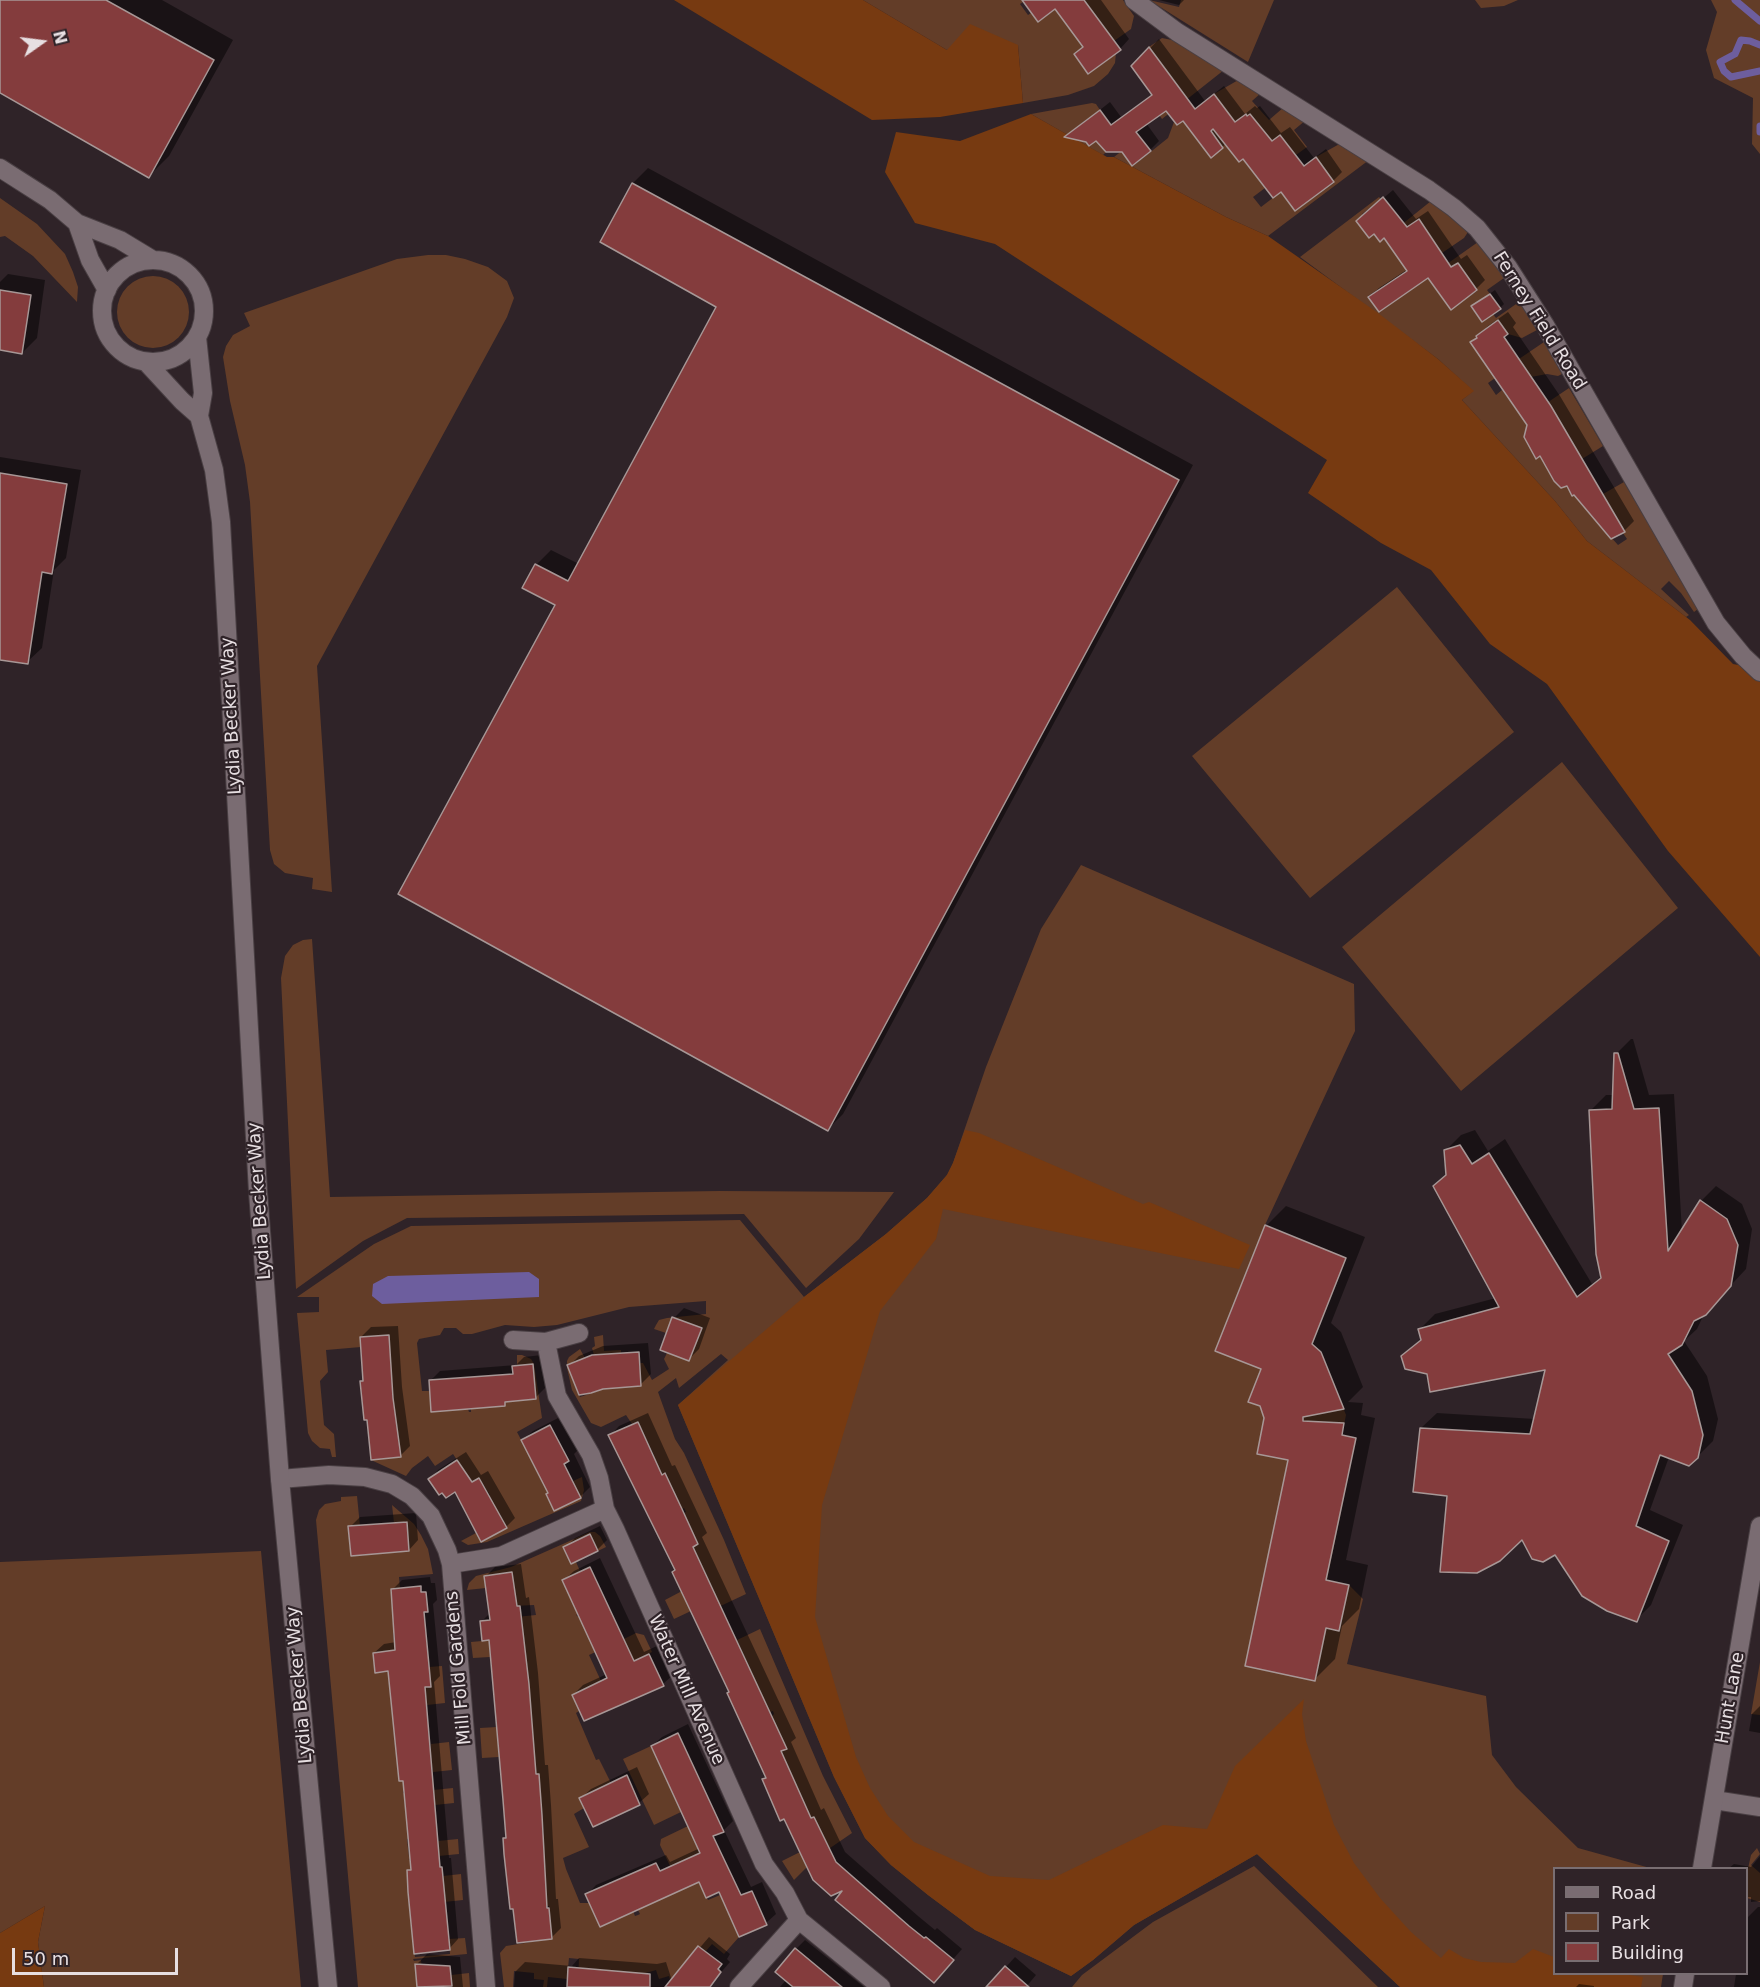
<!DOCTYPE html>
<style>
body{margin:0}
#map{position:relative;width:1760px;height:1987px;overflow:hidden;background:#2f2328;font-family:"DejaVu Sans",sans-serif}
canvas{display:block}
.legend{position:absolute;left:1553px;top:1867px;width:195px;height:108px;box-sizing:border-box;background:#2f2328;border:2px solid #796e72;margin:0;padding:8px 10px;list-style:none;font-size:18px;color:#e7dfe2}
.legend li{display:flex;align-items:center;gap:12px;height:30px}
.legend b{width:30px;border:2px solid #796e72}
.north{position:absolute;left:12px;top:12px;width:60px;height:60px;-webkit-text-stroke:4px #2f2328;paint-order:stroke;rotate:76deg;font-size:16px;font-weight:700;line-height:24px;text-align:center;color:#e7dfe2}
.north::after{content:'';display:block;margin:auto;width:21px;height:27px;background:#e7dfe2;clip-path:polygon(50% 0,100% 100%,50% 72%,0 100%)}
.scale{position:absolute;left:12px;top:1948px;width:166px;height:27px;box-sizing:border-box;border:3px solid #e7dfe2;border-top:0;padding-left:8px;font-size:18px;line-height:21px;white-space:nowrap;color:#e7dfe2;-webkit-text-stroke:4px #2f2328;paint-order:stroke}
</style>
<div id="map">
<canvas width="1760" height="1987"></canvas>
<ul class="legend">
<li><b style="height:8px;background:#7a6c72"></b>Road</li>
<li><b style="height:16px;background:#633d28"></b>Park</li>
<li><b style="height:16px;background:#843c3d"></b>Building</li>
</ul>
<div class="north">N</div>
<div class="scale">50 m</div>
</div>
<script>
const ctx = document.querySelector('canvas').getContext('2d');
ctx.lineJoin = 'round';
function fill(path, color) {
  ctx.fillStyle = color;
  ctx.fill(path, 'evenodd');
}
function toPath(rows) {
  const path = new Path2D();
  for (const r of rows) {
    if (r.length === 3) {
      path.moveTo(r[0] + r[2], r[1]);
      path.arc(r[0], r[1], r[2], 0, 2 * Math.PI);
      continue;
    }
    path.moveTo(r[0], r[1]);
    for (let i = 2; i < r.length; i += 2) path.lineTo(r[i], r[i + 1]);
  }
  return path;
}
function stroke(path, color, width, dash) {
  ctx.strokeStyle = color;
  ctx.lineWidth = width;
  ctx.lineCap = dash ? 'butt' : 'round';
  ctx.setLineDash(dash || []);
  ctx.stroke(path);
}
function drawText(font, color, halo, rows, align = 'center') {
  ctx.font = font + ' "DejaVu Sans",sans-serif';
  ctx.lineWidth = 4.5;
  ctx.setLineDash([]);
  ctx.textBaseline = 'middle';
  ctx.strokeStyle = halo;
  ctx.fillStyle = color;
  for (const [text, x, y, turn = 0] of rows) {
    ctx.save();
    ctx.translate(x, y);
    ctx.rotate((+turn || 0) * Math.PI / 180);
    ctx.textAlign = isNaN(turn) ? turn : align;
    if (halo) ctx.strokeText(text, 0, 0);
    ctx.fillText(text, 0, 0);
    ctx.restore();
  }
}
const green = toPath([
 [863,0,1022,0,1023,2,1020,4,1028,15,1031,13,1038,22,1068,0,1123,0,1134,16,1131,29,1114,41,1086,2,1063,19,1083,47,1074,54,1088,73,1116,53,1115,63,1108,74,1094,86,1068,95,1023,103,1018,45,947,50],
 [1149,0,1179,7,1181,0,1274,0,1248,62],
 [1475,0,1518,0,1504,6,1481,8],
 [1711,0,1760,0,1760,154,1752,144,1753,98,1714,78,1706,50,1717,12],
 [1162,38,1177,41,1224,70,1162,119,1157,112,1183,93,1149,47],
 [1240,79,1261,93,1252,101,1269,120,1284,107,1306,120,1294,130,1307,147,1296,155,1280,135,1245,162,1265,188,1253,197,1261,207,1291,184,1299,196,1289,203,1295,211,1334,183,1316,157,1343,142,1369,160,1268,236,1226,217,1114,157,1140,137,1142,139,1123,153,1133,166,1168,138,1174,122,1177,125,1183,121,1198,140,1214,94],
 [1245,114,1247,116,1250,114,1260,127,1239,162,1218,136],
 [1092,103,1096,104,1100,110,1083,122,1073,134,1079,140,1085,140,1089,146,1096,141,1106,152,1103,155,1031,114],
 [1379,197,1381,199,1362,214,1369,238,1374,234,1380,242,1431,201,1468,232,1464,238,1442,253,1419,219,1396,234,1416,264,1368,296,1379,312,1478,242,1504,278,1487,290,1490,294,1471,307,1482,322,1493,314,1496,318,1519,302,1537,330,1522,338,1508,334,1497,321,1476,336,1477,338,1471,342,1491,356,1483,362,1491,371,1516,361,1544,342,1562,374,1558,376,1547,374,1531,377,1520,361,1488,383,1496,395,1502,390,1523,419,1569,388,1603,446,1582,459,1550,405,1524,420,1529,429,1525,431,1524,437,1531,450,1536,459,1546,453,1544,463,1554,481,1561,488,1567,486,1572,496,1597,483,1577,495,1582,505,1618,545,1627,539,1623,533,1625,531,1603,494,1624,482,1698,609,1694,612,1681,593,1669,581,1661,589,1689,615,1686,617,1587,541,1555,501,1462,400,1473,391,1438,359,1300,257],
 [1458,263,1477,291,1451,309,1431,282],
 [0,198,37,224,65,254,73,272,78,287,77,302,33,256,5,236,0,237],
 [428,255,446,255,465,259,488,267,507,281,514,298,507,317,317,666,332,892,312,889,313,878,285,873,274,864,270,850,250,502,245,465,230,401,223,357,226,346,233,335,250,326,244,313,397,259],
 [153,312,36],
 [1397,587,1514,732,1310,898,1192,756],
 [1562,762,1678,908,1461,1091,1342,947],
 [1081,865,1354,984,1355,1031,1265,1225,1346,1258,1312,1343,1321,1352,1346,1415,1342,1435,1356,1438,1327,1580,1349,1585,1363,1599,1347,1664,1486,1696,1492,1755,1516,1787,1578,1848,1650,1868,1554,1868,1554,1974,1663,1974,1661,1987,1399,1986,1257,1854,1134,1925,1093,1960,1071,1976,975,1930,928,1895,891,1865,865,1838,834,1777,678,1405,728,1360,721,1354,679,1388,676,1378,658,1392,675,1439,684,1453,724,1540,746,1594,710,1611,707,1603,717,1598,699,1559,690,1563,683,1514,686,1512,684,1508,682,1509,665,1474,653,1479,643,1460,654,1455,638,1422,632,1424,626,1415,601,1427,591,1423,572,1390,567,1368,567,1361,569,1357,580,1349,585,1358,568,1366,580,1397,598,1391,601,1379,592,1348,595,1346,594,1337,603,1335,604,1351,621,1350,621,1353,605,1388,641,1386,640,1363,643,1363,652,1380,669,1369,664,1359,667,1353,701,1328,673,1317,666,1333,654,1329,656,1325,659,1320,667,1318,706,1314,706,1301,629,1307,557,1325,534,1327,505,1325,472,1334,463,1334,456,1328,444,1328,440,1335,419,1339,417,1343,422,1391,430,1391,431,1411,468,1409,469,1412,471,1412,471,1408,503,1391,515,1390,516,1401,536,1399,533,1365,517,1366,517,1355,522,1355,531,1359,534,1364,542,1418,517,1432,540,1476,552,1491,546,1495,554,1511,580,1497,573,1481,582,1477,584,1490,581,1501,487,1542,468,1545,461,1541,476,1533,481,1542,507,1528,500,1514,492,1517,471,1508,490,1495,479,1478,460,1491,471,1481,453,1454,435,1466,428,1456,412,1468,406,1476,371,1460,401,1457,393,1398,389,1335,360,1337,361,1347,326,1350,328,1372,320,1381,324,1425,334,1434,336,1457,332,1457,330,1449,320,1448,312,1441,308,1433,297,1313,319,1312,319,1297,297,1297,374,1244,411,1226,740,1220,804,1297,886,1234,927,1198,947,1175,953,1163,986,1067,1041,929],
 [312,939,330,1197,719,1191,894,1192,859,1239,806,1288,744,1214,407,1218,363,1241,296,1289,281,978,285,956,293,945,303,940],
 [357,1496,360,1526,348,1527,351,1556,367,1555,367,1547,392,1545,393,1553,409,1551,407,1522,394,1523,392,1505,414,1524,421,1535,428,1549,433,1574,399,1577,400,1588,391,1589,394,1621,404,1631,393,1633,395,1652,391,1651,373,1653,375,1673,397,1671,399,1690,431,1687,429,1667,442,1666,445,1703,427,1705,425,1691,395,1739,397,1759,431,1756,431,1744,449,1742,452,1770,433,1772,431,1759,397,1763,399,1781,405,1780,406,1791,403,1791,403,1793,453,1788,454,1803,435,1805,433,1792,404,1795,406,1812,414,1838,407,1839,409,1857,438,1854,438,1841,458,1839,459,1854,408,1859,412,1860,443,1885,443,1876,461,1874,463,1900,444,1902,442,1889,408,1892,415,1957,450,1954,449,1939,465,1938,467,1954,413,1959,414,1961,421,1960,422,1970,416,1971,417,1987,358,1987,316,1520,319,1510,325,1504,341,1501,341,1497],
 [590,1532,595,1532,600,1536,606,1547,598,1551,590,1535,576,1562,580,1571,562,1580,578,1614,576,1615,616,1643,636,1633,644,1635,652,1652,616,1669,606,1647,589,1655,601,1681,572,1695,579,1711,576,1713,596,1760,599,1759,611,1783,579,1798,584,1808,574,1814,589,1847,563,1858,566,1869,580,1903,589,1903,600,1927,633,1911,635,1916,638,1915,640,1914,638,1910,671,1868,660,1845,661,1839,688,1826,706,1850,688,1858,697,1878,708,1900,725,1893,724,1903,739,1937,724,1954,712,1944,706,1951,698,1946,678,1971,672,1987,669,1976,659,1979,656,1970,639,1975,631,1972,594,1969,578,1979,579,1959,569,1958,567,1979,548,1977,547,1987,543,1987,544,1980,534,1979,534,1973,514,1971,513,1987,504,1987,500,1953,506,1946,544,1940,551,1929,549,1906,542,1906,536,1836,544,1835,539,1774,532,1774,498,1744,499,1757,482,1758,480,1728,497,1727,522,1706,531,1705,524,1640,489,1643,490,1657,473,1658,471,1642,514,1638,516,1617,536,1615,534,1605,513,1606,512,1572,484,1576,486,1588,467,1590,469,1583,476,1576,511,1567],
 [261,1551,301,1987,44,1987,38,1942,45,1906,0,1933,0,1562],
 [682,1591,691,1611,674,1619,665,1600],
 [760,1629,823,1776,852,1833,817,1857,794,1880,782,1861,800,1852,829,1847,814,1817,804,1822,773,1755,786,1749,772,1716,774,1714,773,1711,770,1712,755,1680,747,1684,750,1668,737,1640],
 [1760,1662,1760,1715,1751,1714],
 [651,1746,681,1812,654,1825,623,1759],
 [1757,1848,1760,1854,1751,1865,1760,1873,1760,1902,1747,1898,1747,1873,1751,1855],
 [1254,1866,1378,1987,1072,1987,1082,1975,1153,1922],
 [469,1973,470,1987,439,1987,452,1986,451,1975]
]);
const forest = toPath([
 [674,0,863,0,947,50,970,24,1018,45,1023,103,940,117,872,120],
 [1031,114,1107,157,1114,157,1226,217,1268,236,1378,313,1438,359,1474,391,1462,400,1555,501,1587,541,1690,620,1733,664,1744,666,1760,681,1760,957,1668,851,1547,684,1490,644,1431,570,1381,543,1308,493,1327,460,995,244,915,223,885,172,896,132,960,141],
 [965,1130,979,1133,1143,1204,1149,1202,1250,1245,1239,1269,943,1209,936,1239,880,1311,822,1505,815,1617,856,1757,870,1788,888,1816,914,1842,990,1876,1049,1880,1163,1825,1207,1829,1235,1766,1304,1699,1302,1714,1306,1741,1334,1825,1354,1863,1380,1898,1411,1932,1441,1958,1449,1949,1464,1958,1481,1962,1515,1963,1533,1949,1554,1957,1554,1974,1622,1974,1643,1977,1641,1987,1400,1987,1257,1854,1134,1925,1093,1960,1071,1976,975,1930,928,1895,891,1865,865,1838,834,1777,678,1405,804,1297,886,1234,927,1198,947,1175,953,1163],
 [45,1906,38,1942,44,1987,0,1987,0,1933]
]);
const water = toPath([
 [529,1272,539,1279,539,1297,382,1304,372,1296,373,1284,388,1276]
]);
const shadow = toPath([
 [0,0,162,0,233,40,169,156,149,176,0,92],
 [1024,0,1101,0,1129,39,1120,49,1076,54,1084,46,1056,7],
 [1159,0,1184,0,1179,5],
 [1159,39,1205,101,1224,86,1245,114,1255,106,1257,108,1260,106,1281,133,1290,127,1314,158,1326,149,1342,172,1333,181,1281,190,1226,144,1222,147,1166,109,1146,123,1159,141,1150,150,1122,151,1096,139,1087,141,1067,136,1110,102,1121,117,1153,94,1133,66],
 [648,168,1193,465,843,1114,828,1129,536,565,551,550,579,564,718,306,602,242,633,183],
 [1393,190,1416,219,1428,211,1461,259,1467,255,1485,280,1476,289,1428,276,1370,297,1379,288,1408,269,1367,212],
 [8,274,45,280,37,338,22,353,0,349,0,282],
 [1495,290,1504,304,1500,308,1478,302],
 [1508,312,1516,323,1513,327,1560,396,1634,521,1624,531,1529,425,1472,343,1488,326],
 [0,457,81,470,66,558,54,570,42,648,27,662,0,659],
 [1631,1039,1633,1039,1649,1095,1674,1094,1682,1232,1701,1201,1716,1186,1742,1204,1752,1229,1746,1269,1704,1314,1697,1329,1684,1341,1707,1376,1718,1419,1713,1441,1697,1457,1669,1457,1650,1510,1683,1525,1651,1605,1636,1620,1555,1553,1522,1537,1449,1494,1421,1428,1437,1413,1535,1419,1547,1368,1429,1372,1402,1357,1422,1338,1420,1329,1435,1314,1496,1298,1447,1175,1446,1150,1461,1135,1475,1130,1488,1151,1505,1139,1592,1284,1602,1276,1591,1110,1606,1095,1614,1095,1616,1054],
 [1286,1206,1365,1237,1331,1323,1341,1332,1363,1387,1348,1402,1363,1403,1361,1415,1375,1418,1346,1560,1368,1565,1359,1609,1342,1626,1335,1659,1315,1679,1290,1459,1266,1418,1263,1368,1266,1226],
 [684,1308,710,1318,699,1349,689,1359,674,1318],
 [398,1326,402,1387,410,1446,400,1456,368,1418,361,1382,364,1378,361,1337,371,1327],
 [648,1343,651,1374,641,1384,569,1366,579,1356,603,1346],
 [542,1355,545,1388,535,1398,508,1400,504,1404,430,1381,440,1371,516,1365,524,1357],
 [648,1413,672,1466,675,1465,707,1533,702,1537,796,1738,791,1742,821,1810,824,1808,845,1852,918,1916,935,1930,937,1928,962,1949,934,1981,785,1817,764,1780,767,1776,677,1569,610,1436,619,1426],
 [560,1417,578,1450,574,1454,590,1487,580,1497,550,1493,523,1440,533,1431],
 [466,1452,481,1475,488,1471,515,1518,506,1527,455,1490,430,1479,438,1470],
 [416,1513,418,1540,409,1550,350,1527,360,1517],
 [600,1526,607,1540,597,1550,565,1548,575,1538],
 [600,1558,644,1652,659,1645,673,1675,663,1684,573,1695,583,1685,607,1674,564,1580,574,1571],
 [521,1564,526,1598,529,1597,538,1673,545,1765,548,1765,551,1805,556,1899,558,1899,561,1928,551,1938,515,1908,505,1839,507,1836,505,1800,490,1638,481,1622,490,1613,486,1576,495,1567],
 [430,1577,431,1583,435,1583,437,1600,433,1604,440,1676,434,1682,449,1858,451,1858,458,1939,449,1949,409,1871,412,1868,404,1779,389,1670,374,1653,384,1644,396,1642,392,1590,402,1580],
 [1760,1706,1760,1733,1749,1731,1752,1714],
 [688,1724,733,1821,724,1830,751,1887,762,1882,776,1914,766,1923,720,1890,699,1880,587,1895,596,1885,666,1855,670,1862,700,1848,652,1746,662,1737],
 [637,1767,649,1794,639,1803,581,1798,591,1789],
 [1760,1856,1760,1901,1751,1902,1751,1897,1746,1897,1746,1868,1729,1868,1734,1864,1751,1867],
 [1758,1907,1760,1907,1760,1987,1734,1987,1736,1974,1746,1974,1746,1924,1748,1917],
 [709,1937,730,1954,727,1959,730,1962,709,1986,700,1987,680,1971],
 [805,1940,864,1987,780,1987,786,1980,796,1949],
 [427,1954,460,1957,463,1987,419,1987,417,1964],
 [1015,1957,1036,1975,1026,1987,988,1987],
 [579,1958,657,1964,666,1962,674,1987,514,1987,515,1972,525,1962,572,1966],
 [1579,1984,1594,1986,1594,1987,1576,1987]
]);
const stream = toPath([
 [1735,0,1760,21],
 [1760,45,1750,41,1741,40,1735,54,1720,62,1724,71,1731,77,1760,71],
 [1760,126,1760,132]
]);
const building = toPath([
 [0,0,106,0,214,60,149,178,0,93,0,0],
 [1022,0,1084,0,1121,50,1088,74,1074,54,1083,47,1055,9,1038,22,1022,0],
 [1149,47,1195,109,1214,94,1235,122,1246,114,1247,116,1250,114,1272,141,1280,135,1304,166,1316,157,1334,182,1295,211,1281,192,1273,198,1243,159,1239,162,1213,129,1211,131,1223,148,1211,158,1183,121,1177,125,1166,111,1136,132,1151,151,1132,166,1122,152,1106,152,1096,141,1089,146,1086,142,1064,137,1100,110,1111,125,1152,95,1131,66,1149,47],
 [632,183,1179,480,828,1131,398,894,555,605,522,588,535,564,568,581,716,307,600,242,632,183],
 [1383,197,1407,227,1419,219,1451,267,1458,263,1477,290,1451,310,1428,278,1379,312,1368,297,1407,271,1384,238,1380,242,1374,234,1369,238,1356,221,1383,197],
 [0,290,31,295,22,354,0,350,0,290],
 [1490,294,1501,309,1482,322,1471,306,1490,294],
 [1498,320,1508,334,1504,337,1551,406,1625,532,1611,539,1574,495,1572,496,1567,486,1561,488,1554,481,1540,456,1536,459,1524,437,1527,425,1470,342,1477,338,1476,336,1498,320],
 [0,473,67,484,52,574,42,572,28,664,0,660,0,473],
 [1614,1053,1618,1053,1634,1109,1659,1108,1668,1251,1700,1200,1727,1219,1738,1245,1731,1286,1706,1315,1694,1321,1682,1345,1668,1354,1692,1391,1703,1435,1698,1458,1689,1466,1660,1455,1636,1526,1669,1541,1637,1622,1607,1611,1582,1596,1555,1555,1543,1562,1532,1559,1522,1540,1500,1561,1477,1573,1440,1572,1447,1496,1413,1492,1420,1428,1530,1434,1545,1370,1430,1392,1427,1374,1405,1369,1401,1356,1421,1340,1418,1329,1499,1307,1433,1186,1446,1175,1444,1150,1460,1145,1472,1164,1489,1153,1577,1297,1601,1278,1596,1254,1589,1110,1612,1109,1614,1053],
 [1265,1225,1346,1258,1312,1344,1321,1352,1344,1409,1303,1417,1303,1421,1344,1423,1342,1435,1356,1438,1326,1580,1349,1585,1339,1631,1326,1628,1315,1681,1245,1666,1288,1460,1257,1454,1264,1418,1260,1406,1248,1402,1261,1369,1215,1351,1265,1225],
 [672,1317,702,1328,689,1361,660,1350,672,1317],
 [389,1335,393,1398,401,1457,371,1460,367,1420,364,1420,360,1381,363,1381,360,1337,389,1335],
 [639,1352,641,1386,603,1389,591,1393,579,1395,567,1365,592,1355,639,1352],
 [533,1364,536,1399,505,1402,505,1406,431,1412,429,1380,513,1374,512,1366,533,1364],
 [638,1422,662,1475,665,1473,682,1509,698,1544,693,1547,787,1749,781,1751,811,1818,814,1817,836,1862,909,1926,924,1938,926,1937,954,1960,934,1983,835,1900,842,1891,831,1896,813,1880,784,1819,780,1821,762,1779,766,1778,727,1693,729,1692,672,1572,675,1570,608,1435,638,1422],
 [550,1425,569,1461,564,1464,581,1498,554,1511,546,1494,548,1493,521,1440,550,1425],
 [457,1460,472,1482,479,1478,507,1528,481,1542,455,1492,446,1498,442,1493,439,1495,428,1479,457,1460],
 [407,1522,409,1551,351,1556,348,1526,407,1522],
 [590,1534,598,1551,571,1564,563,1547,590,1534],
 [590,1567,634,1661,649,1654,664,1686,584,1721,572,1695,607,1678,562,1580,590,1567],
 [512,1572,517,1606,520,1606,529,1684,536,1774,539,1774,542,1815,547,1908,549,1908,552,1939,517,1943,513,1909,510,1909,504,1854,503,1838,506,1838,503,1800,489,1640,482,1641,480,1621,490,1620,484,1576,512,1572],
 [421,1586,421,1592,426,1592,428,1612,424,1612,431,1687,425,1687,440,1867,442,1867,450,1950,414,1954,408,1892,407,1870,411,1870,403,1781,399,1781,388,1671,375,1673,373,1653,395,1650,391,1589,421,1586],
 [678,1733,724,1832,713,1836,741,1895,752,1891,767,1925,739,1937,719,1892,706,1898,699,1882,600,1927,585,1894,656,1863,660,1871,700,1853,651,1746,678,1733],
 [627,1775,640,1805,593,1827,579,1798,627,1775],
 [698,1946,722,1964,718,1969,721,1972,710,1987,665,1987,698,1946],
 [795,1948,842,1987,793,1987,775,1972,795,1948],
 [415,1964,450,1966,452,1986,417,1987,415,1964],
 [1005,1966,1029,1987,986,1987,1005,1966],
 [568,1967,650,1974,650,1987,567,1987,568,1967]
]);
const street = toPath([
 [1134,0,1177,32,1429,190,1454,208,1477,228,1508,267,1545,325,1716,623,1743,656,1760,672],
 [513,1340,546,1342,579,1333],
 [546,1342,557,1396,591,1455,599,1478,605,1509,615,1529,764,1864,785,1893,799,1920,881,1987],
 [280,1479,329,1475,365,1477,392,1484,412,1496,431,1516,447,1550,451,1564,486,1987],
 [451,1564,501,1556,605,1509],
 [1714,1800,1760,1807],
 [739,1987,799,1920]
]);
const secondary = toPath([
 [0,168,50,200,77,223,120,240,153,260],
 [77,223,90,260,107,290],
 [153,311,51],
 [197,337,203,393,199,416,214,470,221,522,258,1192,280,1479,328,1987],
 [146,362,182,401,199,416],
 [1702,1868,1760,1526],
 [1683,1987,1685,1974]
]);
const streetNames = [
 ["Ferney Field Road",1539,321,58],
 ["Lydia Becker Way",232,716,-93],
 ["Lydia Becker Way",260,1201,-94],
 ["Mill Fold Gardens",459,1668,-95],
 ["Lydia Becker Way",300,1685,-95],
 ["Water Mill Avenue",686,1690,66],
 ["Hunt Lane",1731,1698,-80]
];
fill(green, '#633d28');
fill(forest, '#773a11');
fill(water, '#6d5e9e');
fill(shadow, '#0007');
stroke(stream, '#6d5e9e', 7);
fill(building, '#843c3d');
stroke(building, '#a79796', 1.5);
stroke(street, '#493f43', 20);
stroke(secondary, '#493f43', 20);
stroke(street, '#7a6c72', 18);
stroke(secondary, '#7a6c72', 18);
drawText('18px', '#e7dfe2', '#2f2328', streetNames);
</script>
